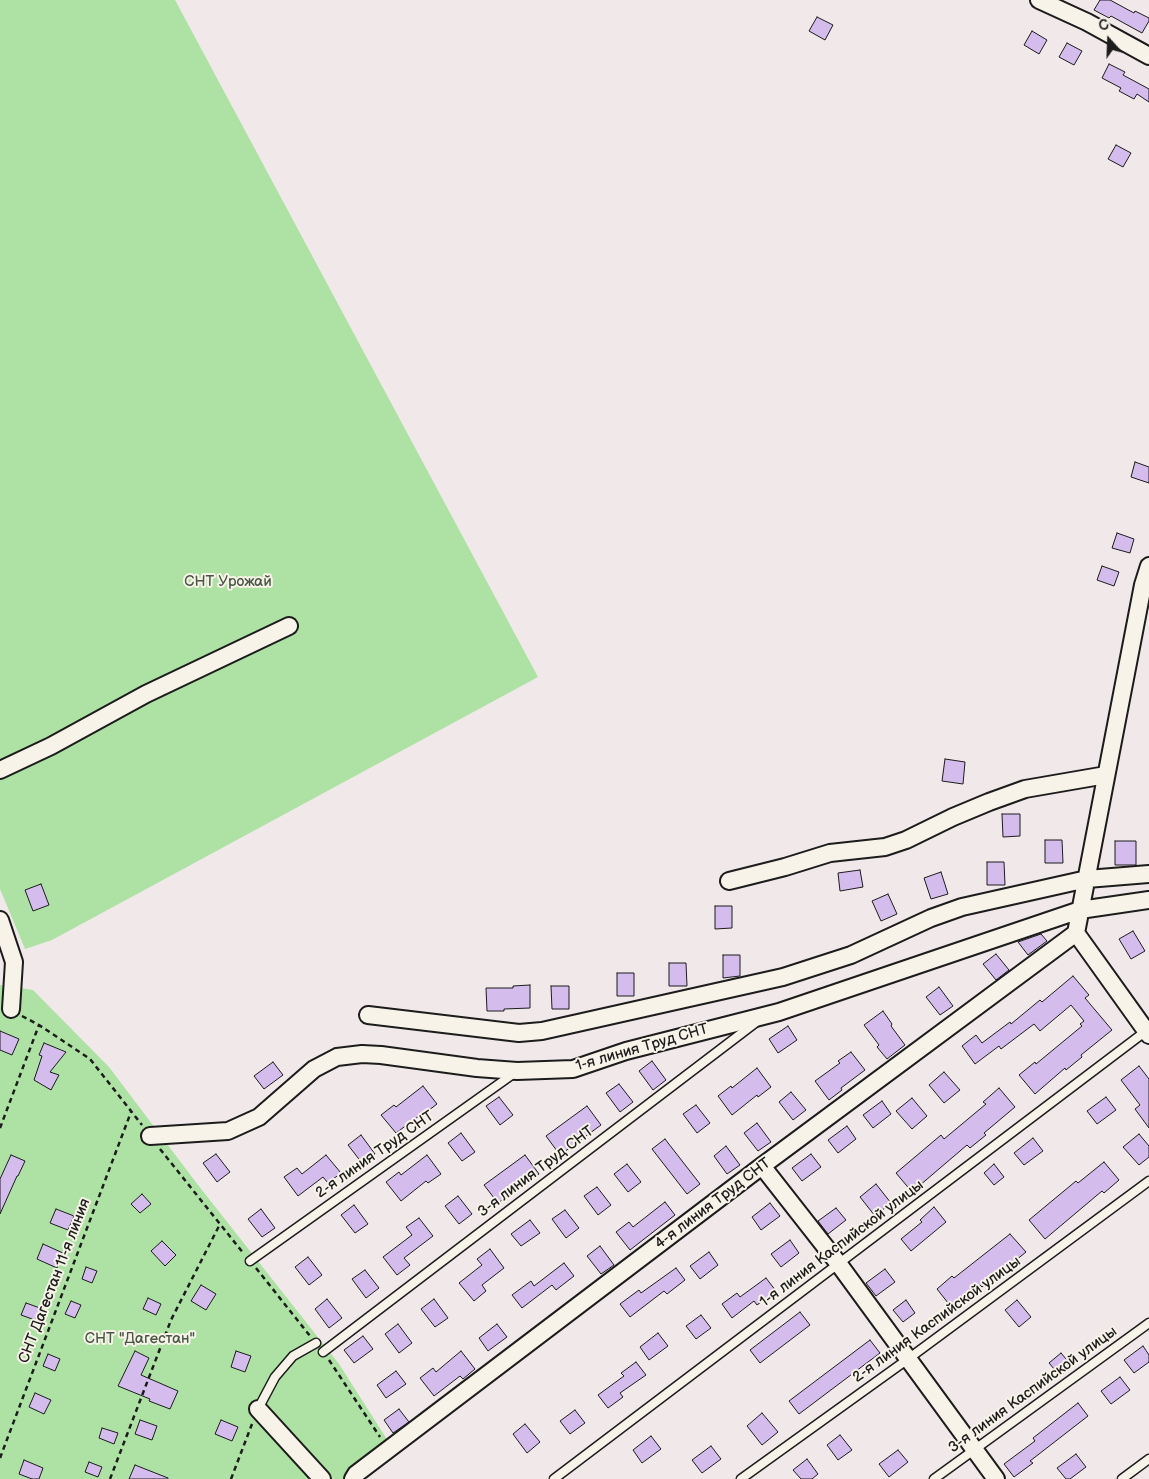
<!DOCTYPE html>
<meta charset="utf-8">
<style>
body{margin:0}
#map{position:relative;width:1149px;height:1479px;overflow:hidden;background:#f0e8e9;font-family:"Balsamiq Sans",sans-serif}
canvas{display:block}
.north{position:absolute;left:1084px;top:15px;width:50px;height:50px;-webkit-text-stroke:4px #f7f3e8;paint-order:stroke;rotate:340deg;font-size:14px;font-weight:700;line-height:20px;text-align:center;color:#1c1c1c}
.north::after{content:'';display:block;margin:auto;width:18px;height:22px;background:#1c1c1c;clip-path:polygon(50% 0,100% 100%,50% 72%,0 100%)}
</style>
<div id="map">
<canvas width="1149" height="1479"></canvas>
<div class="north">С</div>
</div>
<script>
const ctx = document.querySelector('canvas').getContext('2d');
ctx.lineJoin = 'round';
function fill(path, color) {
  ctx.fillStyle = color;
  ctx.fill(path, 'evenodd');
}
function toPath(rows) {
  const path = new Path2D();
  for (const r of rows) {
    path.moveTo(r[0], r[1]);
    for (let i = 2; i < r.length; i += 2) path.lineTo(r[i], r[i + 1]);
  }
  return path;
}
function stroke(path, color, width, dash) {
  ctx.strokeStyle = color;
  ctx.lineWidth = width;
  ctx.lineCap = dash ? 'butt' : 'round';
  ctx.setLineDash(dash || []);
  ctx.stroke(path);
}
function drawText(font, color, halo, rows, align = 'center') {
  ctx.font = font + ' "Balsamiq Sans",sans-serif';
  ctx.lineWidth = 4;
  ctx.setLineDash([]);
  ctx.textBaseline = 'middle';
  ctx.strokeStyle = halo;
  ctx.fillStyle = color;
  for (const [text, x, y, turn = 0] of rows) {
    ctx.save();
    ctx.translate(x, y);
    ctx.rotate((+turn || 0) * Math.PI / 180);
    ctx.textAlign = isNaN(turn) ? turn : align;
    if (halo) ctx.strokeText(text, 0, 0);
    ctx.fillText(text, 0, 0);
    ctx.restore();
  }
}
const green = toPath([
 [0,0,175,0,538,677,52,940,25,949,0,889],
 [0,985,33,990,109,1067,198,1185,339,1364,397,1455,366,1479,0,1479]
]);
const building = toPath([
 [1100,0,1110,0,1134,13,1135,11,1149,18,1149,21,1142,33,1111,16,1109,18,1094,10,1100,0],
 [817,17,833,25,825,40,809,31,817,17],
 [1032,31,1047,40,1039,54,1024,45,1032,31],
 [1067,43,1082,51,1074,65,1059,57,1067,43],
 [1109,64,1125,72,1123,75,1149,89,1149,102,1137,94,1134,99,1119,91,1121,88,1102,78,1109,64],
 [1116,145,1131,153,1123,167,1108,159,1116,145],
 [1135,462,1149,467,1149,483,1131,477,1135,462],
 [1117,533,1134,539,1130,553,1112,548,1117,533],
 [1102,566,1119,572,1114,586,1097,580,1102,566],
 [945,759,965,762,963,784,942,781,945,759],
 [1002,814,1020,814,1020,836,1003,837,1002,814],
 [1045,840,1062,840,1063,863,1045,863,1045,840],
 [1115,841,1136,841,1136,865,1115,865,1115,841],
 [987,862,1004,862,1005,885,987,885,987,862],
 [860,870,863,887,840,891,838,873,860,870],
 [941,872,948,894,931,899,924,878,941,872],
 [41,884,49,905,33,911,25,890,41,884],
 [888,894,897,914,881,921,872,901,888,894],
 [715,906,732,906,732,928,715,929,715,906],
 [1133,931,1145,951,1131,959,1119,939,1133,931],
 [1041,934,1047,941,1028,955,1018,942,1041,934],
 [996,954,1009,970,996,980,983,964,996,954],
 [723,955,740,955,740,976,723,978,723,955],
 [669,963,686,963,687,986,669,986,669,963],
 [617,973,634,973,634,996,617,996,617,973],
 [1073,976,1089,995,1085,998,1112,1030,1081,1055,1082,1057,1066,1070,1065,1068,1035,1094,1019,1075,1035,1062,1036,1064,1082,1026,1080,1024,1084,1021,1071,1005,1040,1031,1034,1024,1001,1049,999,1046,975,1064,962,1046,976,1035,982,1043,1010,1022,1011,1024,1040,1000,1042,1002,1073,976],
 [530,985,530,1008,504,1009,504,1011,487,1011,486,988,513,988,513,986,530,985],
 [551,986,569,986,569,1009,552,1009,551,986],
 [939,987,953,1006,940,1015,926,997,939,987],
 [883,1011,892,1024,891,1026,905,1045,887,1059,877,1047,879,1045,864,1025,883,1011],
 [788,1026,797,1040,778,1053,769,1039,788,1026],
 [0,1031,19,1039,12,1055,0,1050,0,1031],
 [44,1043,66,1052,50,1072,59,1075,51,1090,34,1080,42,1056,39,1055,44,1043],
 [851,1052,865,1070,841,1088,842,1090,829,1100,815,1081,840,1063,838,1061,851,1052],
 [652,1061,666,1080,653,1090,639,1071,652,1061],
 [273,1062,283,1075,264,1089,254,1076,273,1062],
 [1139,1066,1149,1079,1149,1128,1135,1109,1140,1105,1121,1080,1139,1066],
 [757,1068,771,1087,758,1097,757,1095,732,1115,718,1096,731,1086,732,1088,757,1068],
 [944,1072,960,1090,944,1103,929,1085,944,1072],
 [619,1084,633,1102,620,1112,606,1093,619,1084],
 [423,1086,437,1104,424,1114,423,1113,396,1133,381,1115,394,1105,396,1107,423,1086],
 [999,1088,1015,1107,984,1133,986,1135,970,1148,967,1145,912,1192,896,1173,941,1135,944,1139,986,1104,983,1102,999,1088],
 [791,1092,806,1110,793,1120,779,1102,791,1092],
 [499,1097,513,1115,500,1125,486,1106,499,1097],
 [1106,1097,1116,1110,1097,1124,1087,1111,1106,1097],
 [912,1098,927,1116,912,1129,896,1111,912,1098],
 [882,1101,891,1114,873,1128,863,1115,882,1101],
 [696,1105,710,1123,697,1133,683,1114,696,1105],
 [587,1106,601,1125,560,1155,546,1136,587,1106],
 [757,1123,771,1142,758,1151,744,1133,757,1123],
 [847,1126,856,1139,838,1153,828,1140,847,1126],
 [461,1133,475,1152,462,1161,448,1143,461,1133],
 [1139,1134,1149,1146,1149,1157,1139,1165,1123,1147,1139,1134],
 [361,1135,375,1154,362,1163,348,1145,361,1135],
 [1033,1138,1043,1151,1024,1165,1014,1153,1033,1138],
 [665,1139,700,1184,687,1194,652,1149,665,1139],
 [726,1146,740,1165,727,1174,714,1156,726,1146],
 [216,1154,230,1172,217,1182,203,1163,216,1154],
 [811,1154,821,1167,802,1181,792,1168,811,1154],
 [11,1155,25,1161,18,1176,17,1176,0,1214,0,1179,11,1155],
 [326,1155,341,1173,328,1183,323,1177,298,1196,284,1177,297,1168,302,1174,326,1155],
 [427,1155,441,1174,428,1183,426,1181,401,1201,386,1182,399,1172,401,1175,427,1155],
 [525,1155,539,1174,498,1203,484,1185,525,1155],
 [1104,1162,1119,1180,1104,1193,1102,1191,1045,1239,1029,1220,1076,1181,1078,1183,1104,1162],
 [627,1164,641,1182,628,1192,614,1174,627,1164],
 [994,1164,1004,1177,994,1185,984,1173,994,1164],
 [876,1184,891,1203,875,1216,860,1197,876,1184],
 [597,1187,611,1205,598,1215,584,1196,597,1187],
 [142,1194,151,1204,140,1213,131,1204,142,1194],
 [458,1196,472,1214,459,1224,445,1206,458,1196],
 [665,1202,675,1215,630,1250,616,1232,629,1222,633,1227,665,1202],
 [770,1203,780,1216,761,1230,752,1217,770,1203],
 [354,1205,368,1224,355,1233,341,1215,354,1205],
 [934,1207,946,1222,911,1251,901,1239,922,1222,920,1220,934,1207],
 [836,1208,846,1220,828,1234,818,1221,836,1208],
 [56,1209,74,1216,68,1230,50,1223,56,1209],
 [261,1209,275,1228,262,1237,248,1219,261,1209],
 [565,1210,579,1228,566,1238,552,1219,565,1210],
 [419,1218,433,1236,404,1258,410,1265,397,1275,383,1257,412,1235,406,1227,419,1218],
 [530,1220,540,1233,521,1246,511,1234,530,1220],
 [1010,1234,1026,1252,1010,1265,1009,1264,982,1287,980,1285,952,1308,937,1289,952,1276,954,1278,1010,1234],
 [790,1240,799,1253,781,1267,771,1254,790,1240],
 [162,1241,176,1255,165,1266,151,1251,162,1241],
 [43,1244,63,1253,57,1268,37,1259,43,1244],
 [600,1246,614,1265,601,1274,587,1256,600,1246],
 [490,1249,504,1268,482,1285,486,1291,474,1301,459,1283,482,1265,477,1259,490,1249],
 [709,1252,718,1265,700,1279,690,1266,709,1252],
 [308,1257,322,1275,309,1285,295,1267,308,1257],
 [564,1263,574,1276,556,1290,552,1285,522,1308,512,1295,531,1281,534,1286,564,1263],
 [86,1267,97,1271,92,1283,82,1279,86,1267],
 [676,1268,685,1280,667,1294,664,1291,630,1317,620,1304,639,1290,641,1293,676,1268],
 [885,1269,895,1282,876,1296,866,1283,885,1269],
 [365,1270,379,1288,366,1298,352,1279,365,1270],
 [766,1278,776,1291,757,1305,754,1301,732,1318,722,1304,737,1293,740,1297,766,1278],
 [201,1285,216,1294,206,1310,191,1301,201,1285],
 [148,1298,161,1304,156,1315,143,1309,148,1298],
 [327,1299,342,1318,329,1328,315,1309,327,1299],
 [434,1299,448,1318,435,1327,421,1309,434,1299],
 [906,1300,915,1313,903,1322,893,1310,906,1300],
 [1017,1300,1031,1317,1019,1327,1005,1310,1017,1300],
 [71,1301,81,1305,75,1318,65,1314,71,1301],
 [26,1303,40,1308,35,1320,21,1315,26,1303],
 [800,1312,810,1325,760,1363,750,1350,800,1312],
 [701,1315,711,1328,696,1339,686,1326,701,1315],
 [398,1324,412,1343,399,1353,385,1334,398,1324],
 [497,1324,507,1337,488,1351,479,1338,497,1324],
 [658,1333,668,1346,649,1360,640,1347,658,1333],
 [363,1336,373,1349,354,1363,344,1350,363,1336],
 [870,1340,880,1353,799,1414,789,1401,870,1340],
 [1143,1346,1149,1355,1149,1362,1134,1373,1124,1360,1143,1346],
 [135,1351,149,1358,141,1375,178,1391,170,1409,149,1401,150,1399,118,1386,135,1351],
 [236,1351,251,1356,245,1372,231,1367,236,1351],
 [461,1351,475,1369,463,1379,460,1376,434,1396,420,1378,433,1368,436,1372,461,1351],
 [1061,1353,1072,1366,1060,1376,1049,1363,1061,1353],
 [48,1354,60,1359,55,1371,43,1366,48,1354],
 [636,1362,646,1375,620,1393,623,1397,608,1408,598,1395,624,1376,621,1373,636,1362],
 [396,1371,406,1384,386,1398,377,1385,396,1371],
 [1120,1377,1130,1390,1111,1404,1101,1391,1120,1377],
 [35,1393,51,1400,44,1414,29,1407,35,1393],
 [1078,1403,1088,1416,1030,1461,1033,1463,1014,1477,1004,1464,1035,1441,1033,1438,1078,1403],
 [399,1409,409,1422,393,1433,384,1420,399,1409],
 [575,1410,585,1423,570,1434,560,1421,575,1410],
 [762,1413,778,1432,762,1445,747,1426,762,1413],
 [140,1420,157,1426,152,1440,135,1434,140,1420],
 [221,1420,238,1427,232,1441,215,1434,221,1420],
 [525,1424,540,1442,527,1453,513,1434,525,1424],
 [102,1428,118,1433,114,1444,99,1438,102,1428],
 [840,1435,852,1450,838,1460,827,1445,840,1435],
 [651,1436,661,1449,642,1463,633,1450,651,1436],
 [711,1446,721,1459,702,1473,692,1460,711,1446],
 [898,1450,908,1462,889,1477,879,1464,898,1450],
 [1076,1454,1086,1467,1070,1479,1066,1479,1057,1468,1076,1454],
 [807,1459,818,1474,812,1479,801,1479,793,1470,807,1459],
 [24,1460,43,1468,39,1479,32,1479,19,1474,24,1460],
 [89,1462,102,1467,98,1477,85,1472,89,1462],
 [135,1465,168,1478,168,1479,129,1479,135,1465]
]);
const path = toPath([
 [22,1016,39,1025,90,1059,142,1125],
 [0,1128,39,1025],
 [160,1149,244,1254],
 [256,1268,310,1336],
 [329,1360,380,1437],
 [0,1458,131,1112],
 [110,1479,171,1320,220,1224],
 [231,1479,252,1424]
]);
const lane = toPath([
 [250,1261,513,1074],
 [323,1352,755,1023],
 [258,1409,275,1377,293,1356,316,1343],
 [554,1479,1146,1031],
 [741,1479,908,1359,1149,1181],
 [934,1479,1149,1323],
 [1122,1479,1149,1459]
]);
const street = toPath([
 [1039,0,1087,22,1149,56],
 [1149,566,1143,585,1076,933,1149,1035],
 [0,770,51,746,146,694,289,626],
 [729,881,785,867,830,853,885,847,906,840,953,817,989,802,1025,789,1106,775],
 [0,920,14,962,11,1009],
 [368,1015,519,1033,542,1031,783,977,851,955,931,918,962,907,1087,879,1149,874],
 [150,1136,228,1131,259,1117,314,1069,337,1057,362,1054,381,1055,477,1068,517,1071,573,1069,626,1051,779,1012,1080,910,1149,900],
 [762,1166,838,1263,996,1479],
 [258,1409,322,1479],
 [353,1479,356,1474,762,1166,1076,933]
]);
const parkNames = [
 ["СНТ Урожай",228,582],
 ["СНТ \"Дагестан\"",140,1339]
];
const streetNames = [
 ["1-я линия Труд СНТ",642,1048,-16],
 ["2-я линия Труд СНТ",375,1155,-35],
 ["3-я линия Труд СНТ",536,1172,-37],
 ["4-я линия Труд СНТ",713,1204,-37],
 ["1-я линия Каспийской улицы",842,1244,-37],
 ["СНТ Дагестан 11-я линия",55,1281,-69],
 ["2-я линия Каспийской улицы",937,1320,-36],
 ["3-я линия Каспийской улицы",1033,1390,-36]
];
fill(green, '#aee2a4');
fill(building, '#d4bdec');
stroke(building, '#1c1c1c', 1);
stroke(lane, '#1c1c1c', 11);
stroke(street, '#1c1c1c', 20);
stroke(path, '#1c1c1c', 2.5, [5, 4]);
stroke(lane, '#f7f3e8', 8);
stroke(street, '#f7f3e8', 16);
drawText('15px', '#485745', '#f7f3e8', parkNames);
drawText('15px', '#1c1c1c', '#f7f3e8', streetNames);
</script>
